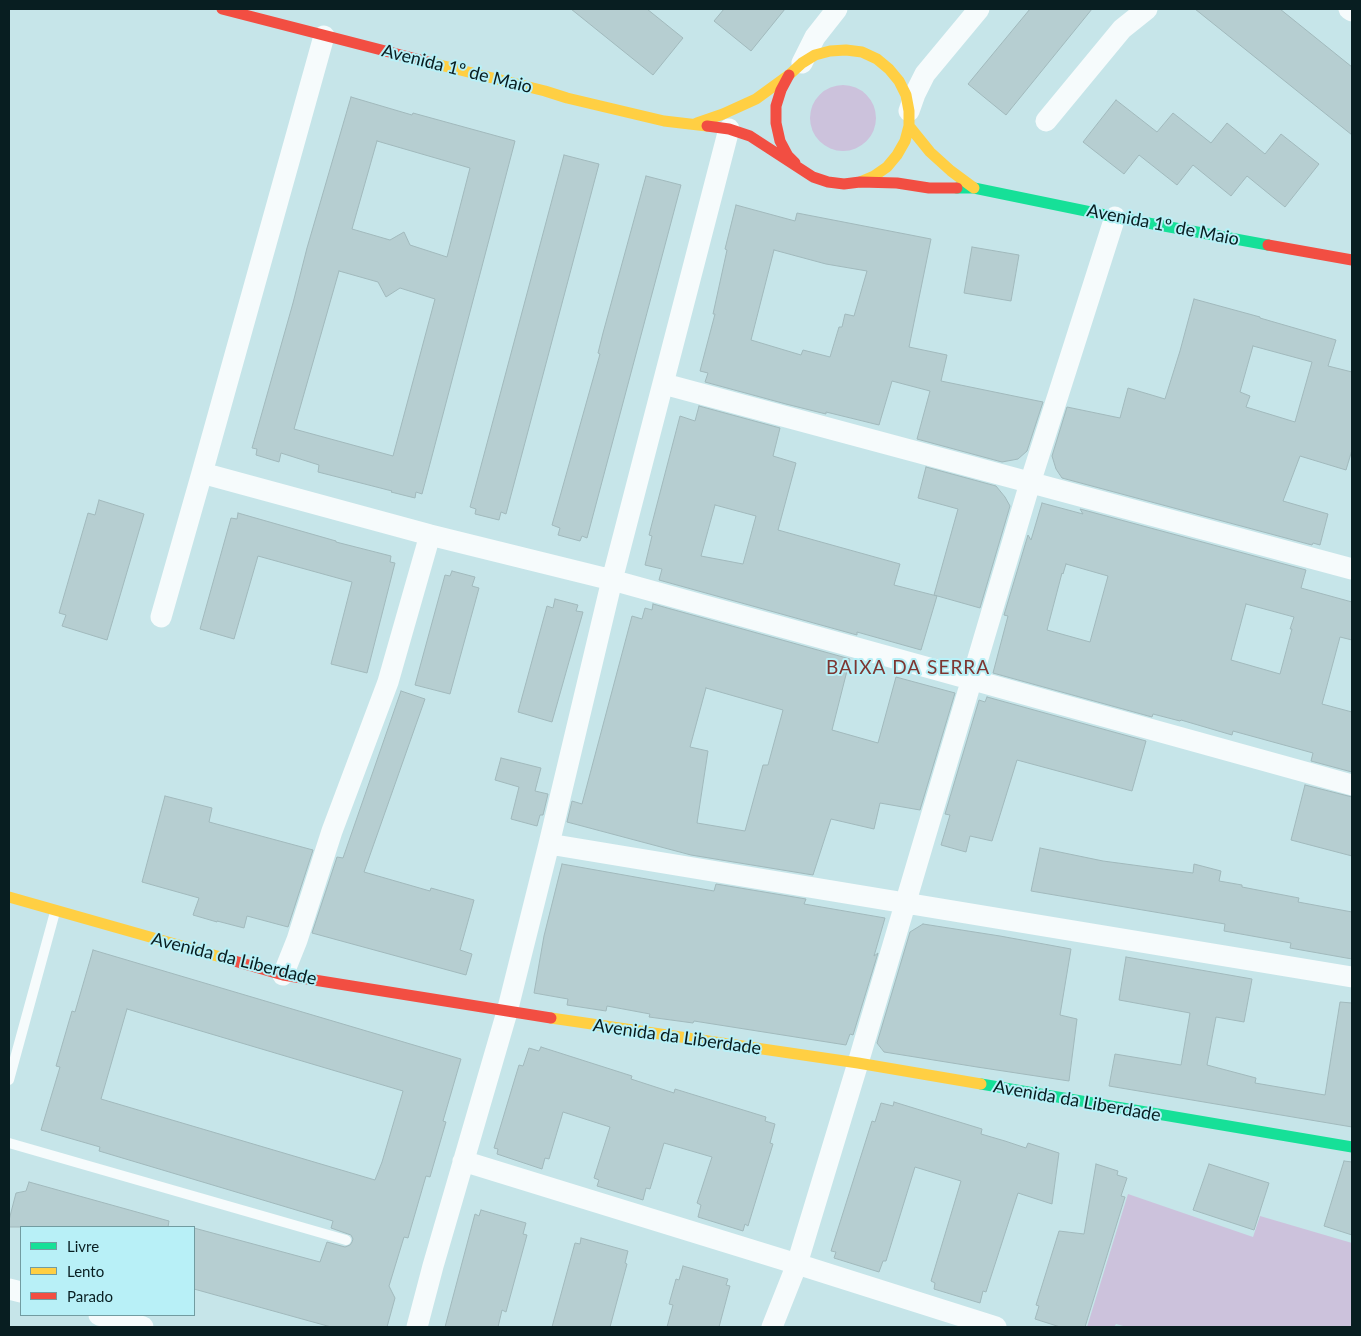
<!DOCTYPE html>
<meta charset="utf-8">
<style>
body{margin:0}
#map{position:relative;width:1361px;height:1336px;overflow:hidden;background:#c6e5e9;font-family:Lato,sans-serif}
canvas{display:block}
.frame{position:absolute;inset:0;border:10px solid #081e21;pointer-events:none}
.legend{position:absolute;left:20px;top:1226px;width:175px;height:90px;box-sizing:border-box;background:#b8f0f7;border:1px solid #729ca1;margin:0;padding:6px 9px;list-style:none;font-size:15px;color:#081e21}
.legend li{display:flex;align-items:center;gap:10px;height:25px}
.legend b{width:25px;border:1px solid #729ca1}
</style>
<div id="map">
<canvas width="1361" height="1336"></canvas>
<div class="frame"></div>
<ul class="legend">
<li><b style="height:6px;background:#16e098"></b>Livre</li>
<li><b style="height:6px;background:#ffcf43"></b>Lento</li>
<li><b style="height:6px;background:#f24e42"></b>Parado</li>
</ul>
</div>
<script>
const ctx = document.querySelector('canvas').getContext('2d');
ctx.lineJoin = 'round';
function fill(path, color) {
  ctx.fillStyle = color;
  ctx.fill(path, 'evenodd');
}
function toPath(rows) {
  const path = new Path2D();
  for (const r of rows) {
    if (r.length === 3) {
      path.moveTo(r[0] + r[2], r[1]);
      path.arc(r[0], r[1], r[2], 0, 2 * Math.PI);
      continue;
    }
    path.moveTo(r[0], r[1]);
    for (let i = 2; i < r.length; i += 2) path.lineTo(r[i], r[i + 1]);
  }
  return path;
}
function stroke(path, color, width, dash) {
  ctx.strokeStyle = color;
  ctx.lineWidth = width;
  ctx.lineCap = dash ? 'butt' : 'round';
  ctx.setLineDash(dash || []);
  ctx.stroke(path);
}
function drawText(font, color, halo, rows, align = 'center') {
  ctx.font = font + ' Lato,sans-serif';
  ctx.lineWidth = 4;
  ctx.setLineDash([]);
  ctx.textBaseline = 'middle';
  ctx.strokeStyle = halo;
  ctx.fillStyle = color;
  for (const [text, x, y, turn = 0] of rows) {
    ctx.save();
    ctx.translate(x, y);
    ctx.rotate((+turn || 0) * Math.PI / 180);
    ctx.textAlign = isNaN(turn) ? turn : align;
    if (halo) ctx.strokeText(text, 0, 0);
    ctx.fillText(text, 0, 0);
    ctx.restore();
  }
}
const green = toPath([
 [843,118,33],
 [1128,1194,1253,1237,1260,1216,1352,1243,1352,1327,1127,1327,1116,1324,1114,1327,1087,1327]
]);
const building = toPath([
 [571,9,647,9,683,38,653,75,571,9],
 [724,9,785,9,751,51,714,21,724,9],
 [1030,9,1092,9,1006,115,968,84,1030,9],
 [1195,9,1280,9,1352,67,1352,135,1195,9],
 [351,97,412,115,413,113,515,141,422,494,416,492,415,498,391,492,392,491,318,472,319,465,281,453,279,462,256,455,257,449,252,448,293,303,307,248,351,97],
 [377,141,470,168,447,257,410,245,404,232,390,240,352,229,377,141],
 [339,271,378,282,386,297,400,288,435,299,393,456,294,429,339,271],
 [1116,100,1157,132,1173,113,1211,143,1227,123,1265,154,1281,134,1319,164,1285,207,1247,176,1231,196,1193,165,1177,185,1139,155,1124,174,1083,142,1116,100],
 [564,155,599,164,506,514,501,512,499,520,475,514,476,509,470,507,564,155],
 [646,176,681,185,587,538,582,536,580,541,558,535,560,528,552,525,600,354,598,353,603,333,646,176],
 [736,205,795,221,797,213,931,239,909,347,947,355,941,381,1043,402,1027,451,1018,459,1002,462,917,439,930,391,892,381,879,425,826,412,826,414,786,404,705,382,708,373,700,371,715,314,713,314,727,250,725,249,736,205],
 [774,250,826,264,867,271,854,316,845,314,842,327,839,327,830,357,803,350,801,355,751,340,774,250],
 [972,247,1019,255,1011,301,964,293,972,247],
 [1194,299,1260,317,1260,318,1336,340,1328,366,1352,372,1352,450,1346,470,1300,456,1283,501,1328,514,1320,545,1313,543,1312,545,1062,478,1056,469,1052,456,1067,407,1120,418,1128,388,1165,399,1180,351,1194,299],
 [1253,346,1312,362,1295,422,1246,407,1250,396,1240,392,1253,346],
 [699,406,780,428,773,456,796,463,778,530,900,564,894,585,937,596,921,650,857,632,857,635,659,580,662,569,645,565,652,536,649,535,680,416,695,421,699,406],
 [715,505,756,516,743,564,701,556,715,505],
 [926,467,996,486,1005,497,1010,506,980,608,934,595,958,509,918,498,926,467],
 [99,500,144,514,107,640,62,626,66,615,59,613,88,513,95,515,99,500],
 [1042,503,1083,514,1080,509,1306,570,1301,588,1352,602,1352,640,1340,637,1322,704,1352,712,1352,772,1311,761,1313,753,1233,731,1232,735,1181,720,1180,721,1153,714,1152,717,993,673,1008,616,1004,615,1028,535,1031,540,1042,503],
 [1066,564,1108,576,1090,642,1047,630,1062,573,1063,574,1066,564],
 [1246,604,1294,617,1290,629,1292,629,1280,674,1231,660,1246,604],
 [238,513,336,541,336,542,391,556,390,562,395,563,367,673,331,664,352,582,258,556,234,639,200,629,231,518,237,519,238,513],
 [452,571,475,577,472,586,479,588,450,694,415,685,445,575,450,576,452,571],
 [555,599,578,605,576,611,583,612,552,722,518,712,547,606,553,608,555,599],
 [653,604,850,659,832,730,878,743,896,677,955,693,920,810,880,803,874,829,831,819,813,875,691,855,567,822,572,801,582,804,632,616,642,619,645,608,652,610,653,604],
 [706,688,783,710,768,765,763,765,745,831,697,823,708,751,690,747,706,688],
 [401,691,425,699,364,872,430,891,431,888,474,900,460,950,472,954,466,975,312,933,337,857,343,858,401,691],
 [987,697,1146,741,1132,791,1017,760,992,841,970,836,966,852,941,845,950,815,945,814,979,700,985,702,987,697],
 [501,758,541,768,535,791,548,794,543,815,540,815,537,826,511,819,519,787,495,780,501,758],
 [1305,785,1352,797,1352,856,1291,840,1305,785],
 [165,796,212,808,209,822,313,850,288,927,247,916,244,928,217,921,217,922,193,915,199,898,142,882,165,796],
 [1040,848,1103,861,1193,873,1194,864,1221,871,1219,881,1242,885,1242,887,1299,898,1298,902,1352,912,1352,959,1290,948,1291,943,1224,931,1225,924,1031,891,1040,848],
 [562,864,714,891,716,884,806,899,804,904,885,918,874,956,878,953,853,1035,850,1034,846,1045,694,1021,693,1023,649,1017,650,1014,607,1006,606,1011,567,1005,568,999,534,993,544,936,562,864],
 [923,924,1000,936,1071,949,1060,1015,1077,1019,1069,1081,977,1067,884,1052,877,1043,910,932,923,924],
 [93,950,461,1059,443,1121,446,1122,430,1177,426,1176,408,1238,404,1237,389,1286,395,1298,387,1327,331,1327,194,1289,194,1228,320,1262,327,1242,345,1247,350,1245,352,1242,353,1239,351,1235,331,1228,333,1221,99,1151,100,1147,41,1130,60,1067,56,1066,72,1011,75,1012,93,950],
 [127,1009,403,1091,382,1162,375,1180,101,1099,127,1009],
 [1126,957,1252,979,1244,1022,1216,1017,1207,1065,1256,1078,1255,1083,1325,1095,1340,1002,1352,1003,1352,1127,1109,1086,1115,1054,1181,1065,1190,1013,1119,1000,1126,957],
 [541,1047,632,1076,631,1079,674,1093,675,1089,766,1117,765,1121,775,1124,770,1143,773,1144,748,1226,745,1224,743,1231,698,1217,701,1205,697,1203,712,1157,664,1143,650,1189,646,1188,643,1200,597,1186,599,1180,594,1178,610,1127,563,1112,549,1159,545,1158,542,1169,497,1154,498,1149,494,1148,519,1065,523,1066,529,1048,539,1051,541,1047],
 [894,1102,982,1129,981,1134,1005,1141,1026,1148,1028,1143,1059,1153,1052,1204,1018,1193,986,1292,983,1291,980,1303,934,1289,935,1283,931,1281,961,1181,915,1167,886,1261,883,1261,879,1272,834,1258,836,1252,831,1251,872,1121,875,1122,881,1103,893,1106,894,1102],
 [1344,1161,1352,1162,1352,1235,1324,1226,1344,1161],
 [1096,1164,1118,1171,1117,1175,1127,1178,1121,1196,1125,1197,1085,1327,1060,1327,1035,1319,1039,1306,1036,1305,1059,1231,1084,1234,1096,1164],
 [1209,1164,1269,1183,1254,1230,1193,1210,1209,1164],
 [29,1182,169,1221,168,1227,9,1227,9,1220,16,1193,26,1191,29,1182],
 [481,1210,526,1223,523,1234,527,1235,506,1312,502,1310,498,1327,445,1327,475,1214,479,1216,481,1210],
 [581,1238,628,1251,625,1263,627,1264,610,1327,552,1327,575,1243,580,1244,581,1238],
 [683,1266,728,1279,726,1285,730,1286,719,1327,667,1327,673,1305,669,1304,676,1279,679,1280,683,1266]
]);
const lane = toPath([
 [9,1080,55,912],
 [9,1143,346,1240]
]);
const street = toPath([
 [1349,9,1352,11],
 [802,63,815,37,837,9],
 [909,111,915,94,925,74,979,9],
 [1046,121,1122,29,1147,9],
 [664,384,1352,569],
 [202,473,430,535,612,580,1352,785],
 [161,617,202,473,324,36],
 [549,844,1352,977],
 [283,975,297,940,332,831,388,682,430,535],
 [463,1161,797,1264,996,1327],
 [9,1289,21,1292],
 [99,1315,143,1327],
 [417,1327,433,1266,507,1012,549,844,612,580,729,129],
 [772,1327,797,1264,858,1063,1030,483,1115,217]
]);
const fast = toPath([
 [957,188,974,188,1115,217,1268,245],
 [981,1084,1352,1147]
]);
const slow = toPath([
 [432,63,545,91,567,98,664,121,707,126],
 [697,123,723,114,756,99,789,75,802,63,815,55,830,51,846,50,862,52,877,59,889,69,899,81,906,95,909,111,909,126,905,141,897,155,887,167,874,176,860,182],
 [909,126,930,152,951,171,974,188],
 [9,897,224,958],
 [551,1018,858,1063,981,1084]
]);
const jam = toPath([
 [222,9,432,63],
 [789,75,781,90,776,106,776,123,780,141,788,156,795,163],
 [707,126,729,129,750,136,813,177,828,182,844,184,860,182,897,183,929,188,957,188],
 [1268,245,1352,260],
 [224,958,283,975,551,1018]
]);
const streetNames = [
 ["Avenida 1º de Maio",457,69,14],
 ["Avenida 1º de Maio",1163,225,11],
 ["Avenida da Liberdade",234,959,14],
 ["Avenida da Liberdade",677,1037,8],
 ["Avenida da Liberdade",1077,1101,10]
];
const neighbourhoodNames = [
 ["BAIXA DA SERRA",908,668]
];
fill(green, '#ccc2dc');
fill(building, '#b6ced1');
stroke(building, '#a1b9bc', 1);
stroke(lane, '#f6fbfc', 10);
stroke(street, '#f6fbfc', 21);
stroke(fast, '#16e098', 11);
stroke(slow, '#ffcf43', 11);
stroke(jam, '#f24e42', 11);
drawText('18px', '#081e21', '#b8f0f7', streetNames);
ctx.letterSpacing = '1px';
drawText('19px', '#7d3631', '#b8f0f7', neighbourhoodNames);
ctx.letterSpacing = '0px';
</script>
